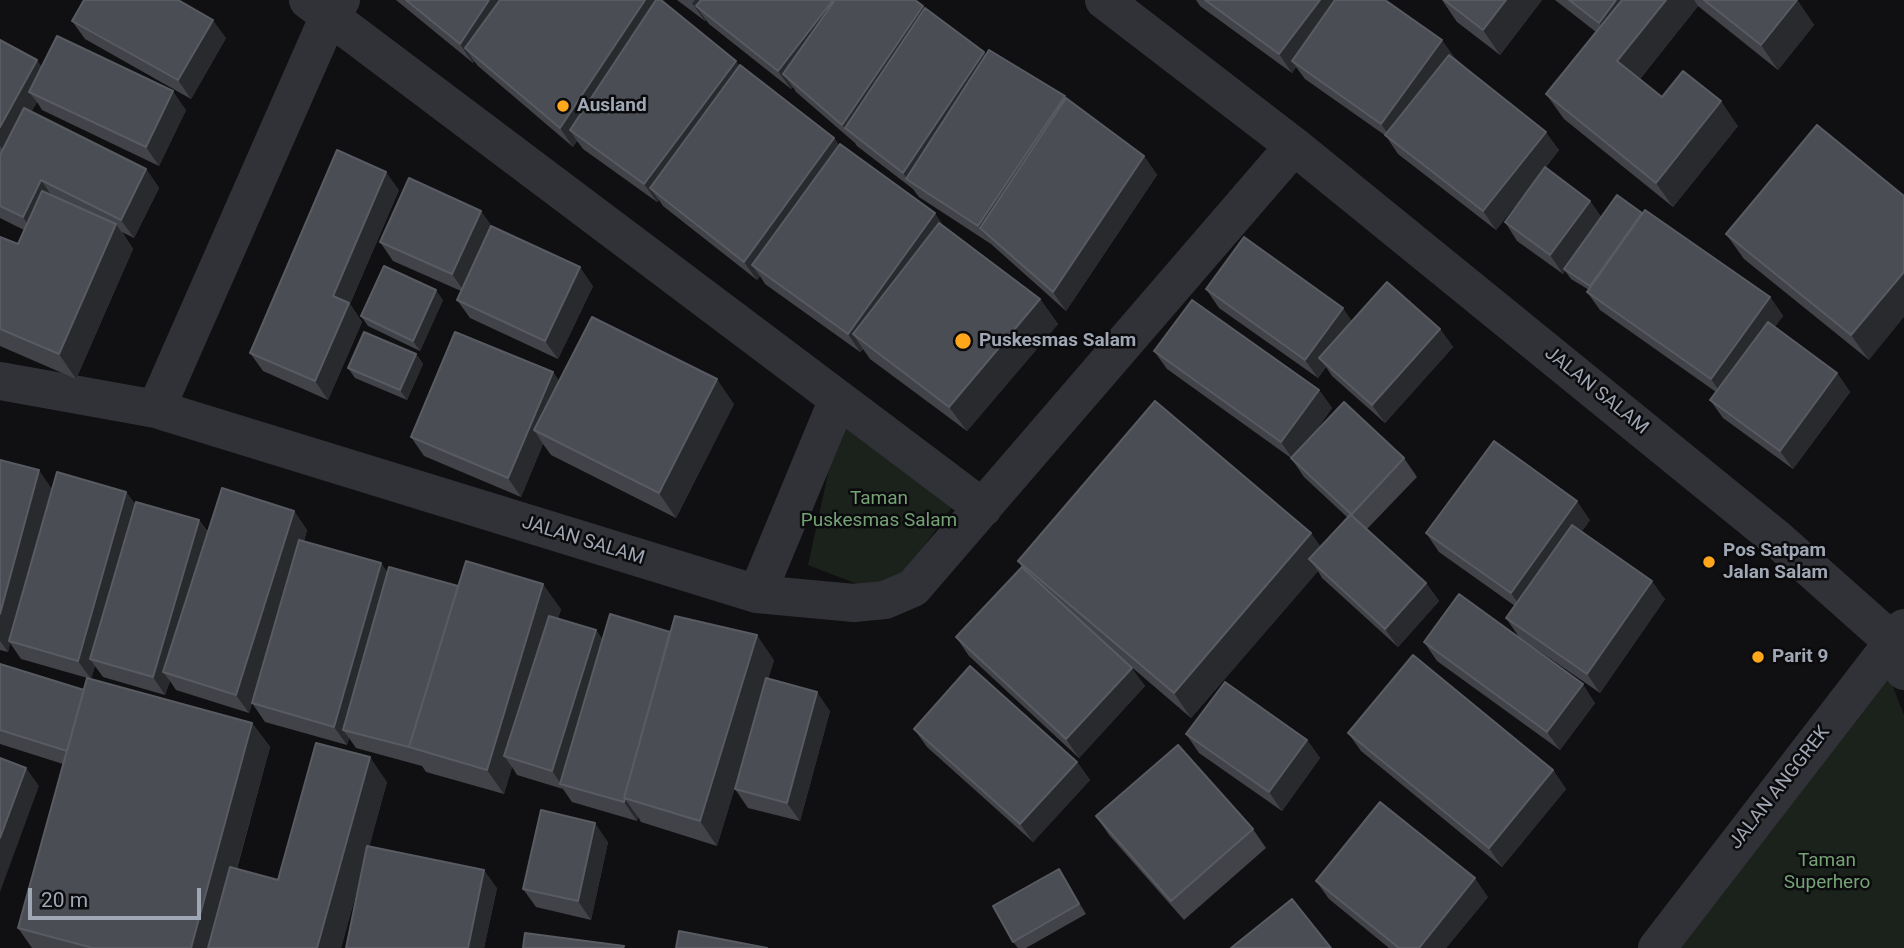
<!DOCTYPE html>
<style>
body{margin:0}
#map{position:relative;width:1904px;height:948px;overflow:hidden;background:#101012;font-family:Roboto,sans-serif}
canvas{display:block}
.scale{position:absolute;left:28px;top:888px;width:173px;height:32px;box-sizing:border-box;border:4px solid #a0a7b4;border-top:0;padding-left:9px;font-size:21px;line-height:24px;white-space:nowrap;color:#a0a7b4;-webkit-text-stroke:5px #0b0b0d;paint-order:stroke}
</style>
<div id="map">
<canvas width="1904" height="948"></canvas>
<div class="scale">20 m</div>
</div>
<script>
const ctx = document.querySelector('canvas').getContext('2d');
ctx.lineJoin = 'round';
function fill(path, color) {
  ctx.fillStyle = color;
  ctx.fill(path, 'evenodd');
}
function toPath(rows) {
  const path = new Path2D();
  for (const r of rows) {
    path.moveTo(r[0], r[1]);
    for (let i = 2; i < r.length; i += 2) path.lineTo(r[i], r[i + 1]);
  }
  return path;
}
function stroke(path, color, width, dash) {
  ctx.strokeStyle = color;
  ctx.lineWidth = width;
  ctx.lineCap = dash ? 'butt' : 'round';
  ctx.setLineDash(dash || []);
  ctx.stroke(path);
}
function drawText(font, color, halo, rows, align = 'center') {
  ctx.font = font + ' Roboto,sans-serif';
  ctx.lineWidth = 5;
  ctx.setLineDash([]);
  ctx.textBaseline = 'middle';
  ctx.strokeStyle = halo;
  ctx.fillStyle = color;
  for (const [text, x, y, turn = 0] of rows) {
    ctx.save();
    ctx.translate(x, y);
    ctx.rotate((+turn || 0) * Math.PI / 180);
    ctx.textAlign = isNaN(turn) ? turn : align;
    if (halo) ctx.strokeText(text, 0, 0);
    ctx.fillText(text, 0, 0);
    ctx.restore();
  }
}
const green = toPath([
 [843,405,958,499,888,596,808,565],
 [1888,674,1904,715,1904,948,1671,948]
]);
const minor = toPath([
 [308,0,983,508],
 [1104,0,1294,146,1776,538,1893,642,1904,671],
 [0,381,156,409,757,594,854,603,885,600,913,588,1294,146],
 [156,409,329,16,341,0],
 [757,594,838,399],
 [1657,948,1904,628]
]);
const wall = toPath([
 [396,0,661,0,739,65,834,138,839,145,1040,299,1058,324,967,431,870,359,863,349,860,352,765,284,760,276,757,280,663,206,659,200,657,202,583,149,577,141,573,147,478,66,474,61,473,63],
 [677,0,915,0,986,55,1065,96,1066,98,1144,156,1157,175,1066,311,991,244,919,197,913,189,857,146,855,143,796,92,793,87,791,89,709,24,706,20,705,21],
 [1196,0,1385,0,1455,58,1559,150,1546,167,1590,201,1601,217,1642,213,1770,297,1783,316,1774,327,1837,373,1850,392,1793,469,1723,418,1710,400,1716,392,1600,310,1587,292,1589,290,1571,279,1565,271,1563,274,1517,241,1505,222,1544,169,1496,230,1398,154,1386,136,1305,79,1296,67,1292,73,1200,6],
 [1442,0,1542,0,1500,55,1457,22],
 [1555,0,1797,0,1814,25,1778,70,1698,6,1640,79,1662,97,1738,126,1673,207,1564,119,1546,94,1596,32],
 [72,21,226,38,191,99,85,39],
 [0,40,42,67,186,110,159,166,42,110,37,102,31,112,146,169,159,188,134,238,122,232,133,249,76,379,0,346,0,237,18,244,24,230,0,218,0,155,1,153,0,152],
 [399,190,350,304,362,322,328,400,263,371,250,353],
 [1904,196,1869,360,1744,259,1726,234],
 [492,227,593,286,558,359,470,318,457,300,461,291,393,261,380,242],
 [1206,289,1352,321,1440,329,1453,347,1385,423,1332,376,1326,367,1318,378,1219,308],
 [443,300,420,351,368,326,361,316],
 [1154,351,1319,390,1332,408,1312,436,1404,458,1417,477,1367,529,1426,583,1439,601,1398,647,1322,578,1318,571,1191,718,1128,664,1145,686,1079,758,969,656,956,637,1022,567,1018,561,1321,547,1348,518,1304,477,1291,458,1167,369],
 [416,354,423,364,407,400,355,378,348,368],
 [553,372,559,381,734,404,676,518,551,455,543,444,521,497,424,456,411,437],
 [0,460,52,489,126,492,135,504,199,520,208,532,294,511,307,530,304,541,381,563,387,572,458,586,561,609,558,618,596,630,602,639,670,632,774,660,768,679,830,711,800,821,748,808,735,789,739,774,717,846,641,822,638,817,637,821,572,802,563,789,517,775,512,767,504,794,426,772,422,766,356,748,349,738,347,745,265,722,252,703,253,700,249,713,176,690,170,681,165,695,103,677,95,666,91,679,21,659,10,643,8,652,0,650],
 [1590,520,1582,531,1665,599,1600,693,1519,637,1506,618,1515,606,1439,552,1426,533],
 [1424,642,1595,703,1560,750,1437,661],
 [0,664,84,690,252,723,270,747,237,869,278,880,387,782,369,847,497,888,484,948,346,948,361,876,341,948,32,948,18,928,63,764,0,744],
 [914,729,1077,762,1090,780,1033,842,927,747],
 [1348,733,1553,770,1566,789,1502,867,1361,751],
 [1186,734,1307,740,1320,758,1282,811,1199,753],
 [1096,816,1253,829,1266,848,1184,920,1109,835],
 [608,842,591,920,536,907,523,889],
 [1059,869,1086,914,1026,948,1018,948,1013,942],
 [1316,881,1488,897,1446,948,1389,948,1329,899]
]);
const shadedWall = toPath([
 [489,0,513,0,465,48,474,61,473,63,460,44],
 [645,0,661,0,570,130,577,141,573,147,560,128],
 [695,0,724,0,696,6,706,20,705,21,692,3],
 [833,0,856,0,783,74,793,87,791,89,778,71],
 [1320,0,1346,0,1292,61,1296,67,1292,73,1279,54],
 [1506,0,1542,0,1500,55,1483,30],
 [1616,0,1653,0,1616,47,1599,23],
 [1666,0,1694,0,1698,6,1634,86,1617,61],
 [1797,0,1814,25,1778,70,1761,45],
 [923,6,936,25,845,128,842,125],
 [213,20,226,38,191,99,178,80],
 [1442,40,1455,58,1394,142,1381,124],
 [984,52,997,71,908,180,903,173],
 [37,60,50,79,29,92,37,102,7,156,0,146,0,127],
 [736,61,749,79,650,188,659,200,657,202,644,184],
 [173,91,186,110,159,166,146,147],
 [1065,96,1078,114,980,228,991,244,978,226],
 [1721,101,1738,126,1673,207,1656,183],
 [1546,132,1559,150,1496,230,1483,211],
 [834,138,847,156,752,265,760,276,757,280,744,262],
 [1144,156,1157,175,1066,311,1053,292],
 [146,169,159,188,134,238,121,220],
 [386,172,399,190,350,304,362,322,328,400,315,381,333,296],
 [41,180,54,199,36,236,23,217],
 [1590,201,1603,219,1563,274,1550,255],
 [481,211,494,229,465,293,452,274],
 [935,213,947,231,853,334,863,349,860,352,848,334],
 [116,224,133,249,76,379,59,354],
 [580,267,593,286,558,359,545,341],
 [1904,272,1904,317,1869,360,1851,335],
 [436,290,443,300,420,351,413,341],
 [1770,297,1783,316,1724,398,1711,379],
 [1040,299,1058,324,967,431,949,407],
 [1343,308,1356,327,1319,358,1326,367,1318,378,1305,360],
 [1440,329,1453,347,1385,423,1372,405],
 [416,354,423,364,407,400,400,390],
 [553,372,566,391,534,430,543,444,521,497,508,478],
 [1837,373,1850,392,1793,469,1780,451],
 [717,379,734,404,676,518,659,493],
 [1319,390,1332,408,1294,461,1281,442],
 [39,470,52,489,9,641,10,643,8,652,0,641,0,614],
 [126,492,139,510,90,659,95,666,91,679,78,661],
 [1577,501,1590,520,1524,612,1511,593],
 [294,511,307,530,249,713,236,695],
 [199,520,212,539,163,672,170,681,165,695,153,677],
 [1311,533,1329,558,1309,559,1318,571,1191,718,1174,693],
 [381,563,394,582,343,730,349,738,347,745,334,727],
 [1652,581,1665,599,1600,693,1587,674],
 [1426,583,1439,601,1398,647,1385,629],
 [543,584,561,609,515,759,504,756,512,767,504,794,487,770],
 [596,630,609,649,561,784,552,771],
 [757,635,774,660,717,846,700,821],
 [1132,668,1145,686,1079,758,1066,739],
 [1583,684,1595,703,1560,750,1547,732],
 [817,692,830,711,800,821,787,803],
 [252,723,270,747,215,948,191,948],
 [1307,740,1320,758,1282,811,1269,792],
 [370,757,387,782,341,948,317,948],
 [1077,762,1090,780,1033,842,1020,824],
 [26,768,39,786,0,892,0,838],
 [1553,770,1566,789,1502,867,1489,848],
 [625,799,638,817,637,821,624,802],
 [595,823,608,842,591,920,578,901],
 [1059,869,1066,879,1086,914,1079,904],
 [484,870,497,888,484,948,468,948],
 [1475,878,1488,897,1446,948,1419,948]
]);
const building = toPath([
 [84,0,178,0,213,20,178,80,72,21,84,0],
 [406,0,489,0,460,44,406,0],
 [500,0,645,0,560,128,465,48,500,0],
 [656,0,661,0,736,61,644,184,570,130,656,0],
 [701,0,833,0,778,71,696,6,701,0],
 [835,0,915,0,923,6,842,125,783,74,835,0],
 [1205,0,1320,0,1279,54,1205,0],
 [1335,0,1385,0,1442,40,1381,124,1292,61,1335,0],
 [1444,0,1506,0,1483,30,1444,0],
 [1569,0,1616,0,1599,23,1569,0],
 [1622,0,1666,0,1617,61,1662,97,1683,71,1721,101,1656,183,1546,94,1622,0],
 [1704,0,1797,0,1761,45,1704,0],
 [925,8,984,52,903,173,845,128,925,8],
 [57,36,173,91,146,147,29,92,57,36],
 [0,40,37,60,0,127,0,40],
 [989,50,1065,96,978,226,906,179,989,50],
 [1449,55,1546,132,1483,211,1385,135,1449,55],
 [740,65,834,138,744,262,650,188,740,65],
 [1066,98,1144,156,1053,292,980,228,1066,98],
 [24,108,146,169,121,220,41,180,23,217,0,206,0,155,24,108],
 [1817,125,1904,196,1904,272,1851,335,1726,234,1817,125],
 [840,144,935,213,848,334,752,265,840,144],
 [337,150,386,172,333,296,349,303,315,381,250,353,337,150],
 [1545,167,1590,201,1550,255,1505,222,1545,167],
 [409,178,481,211,452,274,380,242,409,178],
 [42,191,116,224,59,354,0,329,0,237,18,244,42,191],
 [1617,195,1642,213,1590,286,1564,269,1617,195],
 [1645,210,1770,297,1711,379,1587,292,1645,210],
 [939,223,1040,299,949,407,853,334,939,223],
 [491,226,580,267,545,341,457,300,491,226],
 [1244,237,1343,308,1305,360,1206,289,1244,237],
 [384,266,436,290,413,341,361,316,384,266],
 [1387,282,1440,329,1372,405,1319,358,1387,282],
 [1192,300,1319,390,1281,442,1154,351,1192,300],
 [592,317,717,379,659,493,534,430,592,317],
 [1768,322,1837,373,1780,451,1710,400,1768,322],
 [364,332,416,354,400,390,348,368,364,332],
 [455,332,553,372,508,478,411,437,455,332],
 [1155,401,1311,533,1174,693,1018,561,1155,401],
 [1344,402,1404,458,1351,515,1426,583,1385,629,1309,559,1351,514,1291,458,1344,402],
 [1494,441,1577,501,1511,593,1426,533,1494,441],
 [0,460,39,470,0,614,0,460],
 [57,472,126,492,78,661,9,641,57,472],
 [222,488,294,511,236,695,163,672,222,488],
 [136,502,199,520,153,677,90,659,136,502],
 [1572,525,1652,581,1587,674,1506,618,1572,525],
 [299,540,381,563,334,727,252,703,299,540],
 [466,561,543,584,487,770,409,747,466,561],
 [389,567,458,586,409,747,343,730,389,567],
 [1022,567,1132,668,1066,739,956,637,1022,567],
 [1459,594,1583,684,1547,732,1424,642,1459,594],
 [610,614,670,632,624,798,625,798,624,802,560,784,610,614],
 [549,616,596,630,552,771,504,756,549,616],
 [675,616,757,635,700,821,624,798,675,616],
 [1413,655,1553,770,1489,848,1348,733,1413,655],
 [0,664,84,690,67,751,0,730,0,664],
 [970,666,1077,762,1020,824,914,729,970,666],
 [87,678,252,723,191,948,93,948,18,928,87,678],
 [766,678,817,692,787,803,735,789,766,678],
 [1225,682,1307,740,1269,792,1186,734,1225,682],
 [316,743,370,757,317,948,208,948,230,867,278,880,316,743],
 [1178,745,1253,829,1171,901,1096,816,1178,745],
 [0,758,26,768,0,838,0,758],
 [1380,802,1475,878,1419,948,1399,948,1316,881,1380,802],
 [541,810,595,823,578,901,523,889,541,810],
 [367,846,484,870,468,948,346,948,367,846],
 [1059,869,1079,904,1013,942,993,906,1059,869],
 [1292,899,1331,948,1231,948,1292,899],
 [679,931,767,948,676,948,679,931],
 [525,933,624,946,623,948,523,948,525,933]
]);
const markers = [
 [563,106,7,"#ffa71b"],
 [963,341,9,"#ffa71b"],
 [1709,562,7,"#ffa71b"],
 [1758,657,7,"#ffa71b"]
];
const poiNames = [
 ["Ausland",577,106],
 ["Puskesmas Salam",979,341],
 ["Pos Satpam",1723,551],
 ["Jalan Salam",1723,573],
 ["Parit 9",1772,657]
];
const streetNames = [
 ["JALAN SALAM",1596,391,39],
 ["JALAN SALAM",583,541,17],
 ["JALAN ANGGREK",1780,788,-52]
];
const parkNames = [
 ["Taman",879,499],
 ["Puskesmas Salam",879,521],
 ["Taman",1827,861],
 ["Superhero",1827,883]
];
fill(green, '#1a221b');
stroke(minor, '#313237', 38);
fill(wall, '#414348');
fill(shadedWall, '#292a2e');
fill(building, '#4b4d54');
stroke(building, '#595b63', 2);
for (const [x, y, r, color] of markers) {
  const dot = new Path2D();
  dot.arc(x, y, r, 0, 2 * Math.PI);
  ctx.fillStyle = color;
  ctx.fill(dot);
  stroke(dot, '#0b0b0d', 2.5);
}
drawText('bold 19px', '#a0a7b4', '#0b0b0d', poiNames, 'left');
drawText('19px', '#a0a7b4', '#0b0b0d', streetNames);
drawText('19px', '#74a275', '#0b0b0d', parkNames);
</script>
